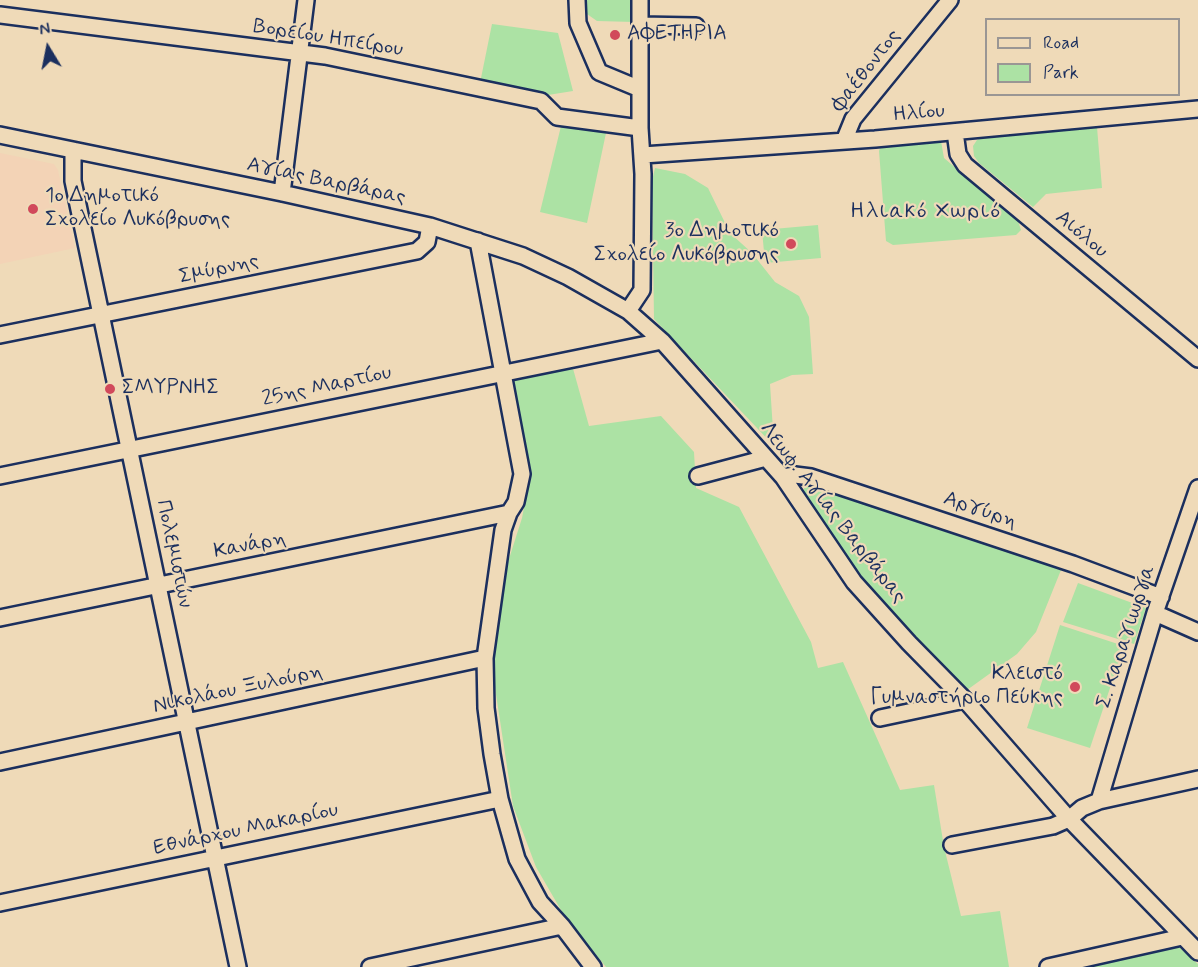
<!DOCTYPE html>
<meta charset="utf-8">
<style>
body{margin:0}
#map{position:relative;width:1198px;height:967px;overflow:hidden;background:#efdab8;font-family:Mynerve,sans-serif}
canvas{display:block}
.legend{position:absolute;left:985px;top:18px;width:195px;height:78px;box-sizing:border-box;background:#efdab8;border:2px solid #9a9694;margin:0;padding:8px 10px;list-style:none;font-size:18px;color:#1b2f5e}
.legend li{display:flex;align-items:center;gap:12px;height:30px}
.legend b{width:30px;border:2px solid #9a9694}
.north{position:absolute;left:18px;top:18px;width:60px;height:60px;-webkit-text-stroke:4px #efdab8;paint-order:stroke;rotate:350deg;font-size:16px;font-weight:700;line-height:24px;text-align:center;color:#1b2f5e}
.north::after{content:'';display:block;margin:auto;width:21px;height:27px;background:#1b2f5e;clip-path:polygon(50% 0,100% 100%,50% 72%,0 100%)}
</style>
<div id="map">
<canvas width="1198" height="967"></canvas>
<ul class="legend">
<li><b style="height:8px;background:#efdab8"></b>Road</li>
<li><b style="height:16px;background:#ace2a4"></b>Park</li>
</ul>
<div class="north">N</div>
</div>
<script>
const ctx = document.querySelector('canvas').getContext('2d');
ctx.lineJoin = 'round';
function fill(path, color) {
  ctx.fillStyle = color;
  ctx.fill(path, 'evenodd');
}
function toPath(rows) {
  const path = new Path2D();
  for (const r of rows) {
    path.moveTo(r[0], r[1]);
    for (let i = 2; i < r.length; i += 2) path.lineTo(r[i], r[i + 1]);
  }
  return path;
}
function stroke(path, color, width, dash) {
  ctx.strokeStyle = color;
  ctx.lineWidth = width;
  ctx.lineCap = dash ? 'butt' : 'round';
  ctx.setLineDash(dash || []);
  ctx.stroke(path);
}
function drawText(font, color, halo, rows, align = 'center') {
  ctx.font = font + ' Mynerve,sans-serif';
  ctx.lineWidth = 4.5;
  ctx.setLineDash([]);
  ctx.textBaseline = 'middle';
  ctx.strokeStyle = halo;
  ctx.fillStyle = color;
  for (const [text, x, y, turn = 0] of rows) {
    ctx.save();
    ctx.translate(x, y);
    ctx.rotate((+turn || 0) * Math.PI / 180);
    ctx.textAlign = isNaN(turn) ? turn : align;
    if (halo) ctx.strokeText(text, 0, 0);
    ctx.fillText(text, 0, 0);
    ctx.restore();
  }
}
const built = toPath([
 [0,153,54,164,58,170,75,248,0,264]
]);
const green = toPath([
 [586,0,635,0,634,22,597,21,587,14],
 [492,24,558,33,573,91,548,95,480,83],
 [562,122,580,126,580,129,606,133,587,223,540,212],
 [1097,127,1102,188,1046,194,1033,207,979,163,974,156,973,146,977,140,983,137],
 [941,141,944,158,1018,221,1021,230,1016,235,893,245,886,241,879,151,880,148],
 [655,168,685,174,708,188,730,233,752,253,775,282,799,296,809,317,813,374,792,375,770,384,774,446,654,319,652,181],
 [818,225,821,258,765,263,762,230],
 [572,365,589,426,661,416,694,452,696,488,739,507,811,642,818,668,843,662,900,790,934,785,944,847,961,916,1000,911,1009,967,606,967,565,917,536,867,513,806,492,668,502,581,522,518,530,475,508,376],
 [814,483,1061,570,1036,632,1017,654,967,690,858,580,803,498,803,491,805,486],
 [1078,583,1146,608,1134,644,1063,622],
 [1060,625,1124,646,1090,748,1027,728],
 [1178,946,1198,964,1198,967,1081,967]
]);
const minor = toPath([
 [577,0,578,23,599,72,640,89],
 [0,15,325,56,541,101,557,117,640,128],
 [640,25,696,26],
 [955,132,958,154,965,165,1198,359],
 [0,135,282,193,430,226,523,256,568,277,628,311,662,341,783,477,854,582,909,643,965,700,1069,819,1198,952],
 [844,141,853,119,950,0],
 [73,150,73,181,238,967],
 [643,155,875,139,1198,109],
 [282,193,306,0],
 [478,241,522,474,516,502,509,513,503,530,485,658,486,708,492,754,500,799,517,859,540,902,562,926,593,967],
 [628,311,642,290,643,174,640,128,640,0],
 [0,335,417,251,427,242,430,226],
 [0,476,662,341],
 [698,476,766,458],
 [783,477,795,475,811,477,1073,564,1161,597],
 [1155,613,1198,632],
 [0,618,509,513],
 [880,718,965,700],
 [0,762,485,658],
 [1099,801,1155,613,1198,488],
 [952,845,1053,826,1069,819,1082,808,1099,801,1198,779],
 [0,903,500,799],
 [370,967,562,926],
 [1048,967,1182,937]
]);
const markers = [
 [615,35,6,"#d1495b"],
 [33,209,6,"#d1495b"],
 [791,244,6,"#d1495b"],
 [110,389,6,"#d1495b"],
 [1075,687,6,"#d1495b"]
];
const poiNames = [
 ["ΑΦΕΤΗΡΙΑ",627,35],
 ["1ο Δημοτικό",45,197],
 ["Σχολείο Λυκόβρυσης",45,221],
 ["3ο Δημοτικό",779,232,"right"],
 ["Σχολείο Λυκόβρυσης",779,256,"right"],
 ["ΣΜΥΡΝΗΣ",122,389],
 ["Κλειστό",1063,675,"right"],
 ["Γυμναστήριο Πεύκης",1063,699,"right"]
];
const streetNames = [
 ["Βορείου Ηπείρου",328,39,9],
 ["Φαέθοντος",867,71,-52],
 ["Ηλίου",919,114,-5],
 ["Αγίας Βαρβάρας",326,182,12],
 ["Αιόλου",1081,235,40],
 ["Σμύρνης",219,270,-12],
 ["25ης Μαρτίου",327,387,-12],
 ["Αργύρη",980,511,19],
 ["Λεωφ. Αγίας Βαρβάρας",832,513,52],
 ["Κανάρη",250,546,-11],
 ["Πολεμιστών",173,554,78],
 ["Σ. Καραγιωργα",1127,637,-72],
 ["Νικολάου Ξυλούρη",238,690,-12],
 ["Εθνάρχου Μακαρίου",246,830,-12]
];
const neighbourhoodNames = [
 ["Ηλιακό Χωριό",926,212]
];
fill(built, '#f3d3b6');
fill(green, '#ace2a4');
stroke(minor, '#1b2f5e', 20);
stroke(minor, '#efdab8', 15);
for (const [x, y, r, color] of markers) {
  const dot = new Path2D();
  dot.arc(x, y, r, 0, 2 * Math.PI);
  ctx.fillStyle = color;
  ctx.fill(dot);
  stroke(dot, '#efdab8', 2);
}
drawText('21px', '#1b2f5e', '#efdab8', poiNames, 'left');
drawText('21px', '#1b2f5e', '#efdab8', streetNames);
ctx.letterSpacing = '1.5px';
drawText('22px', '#1b2f5e', '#efdab8', neighbourhoodNames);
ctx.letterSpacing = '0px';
</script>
